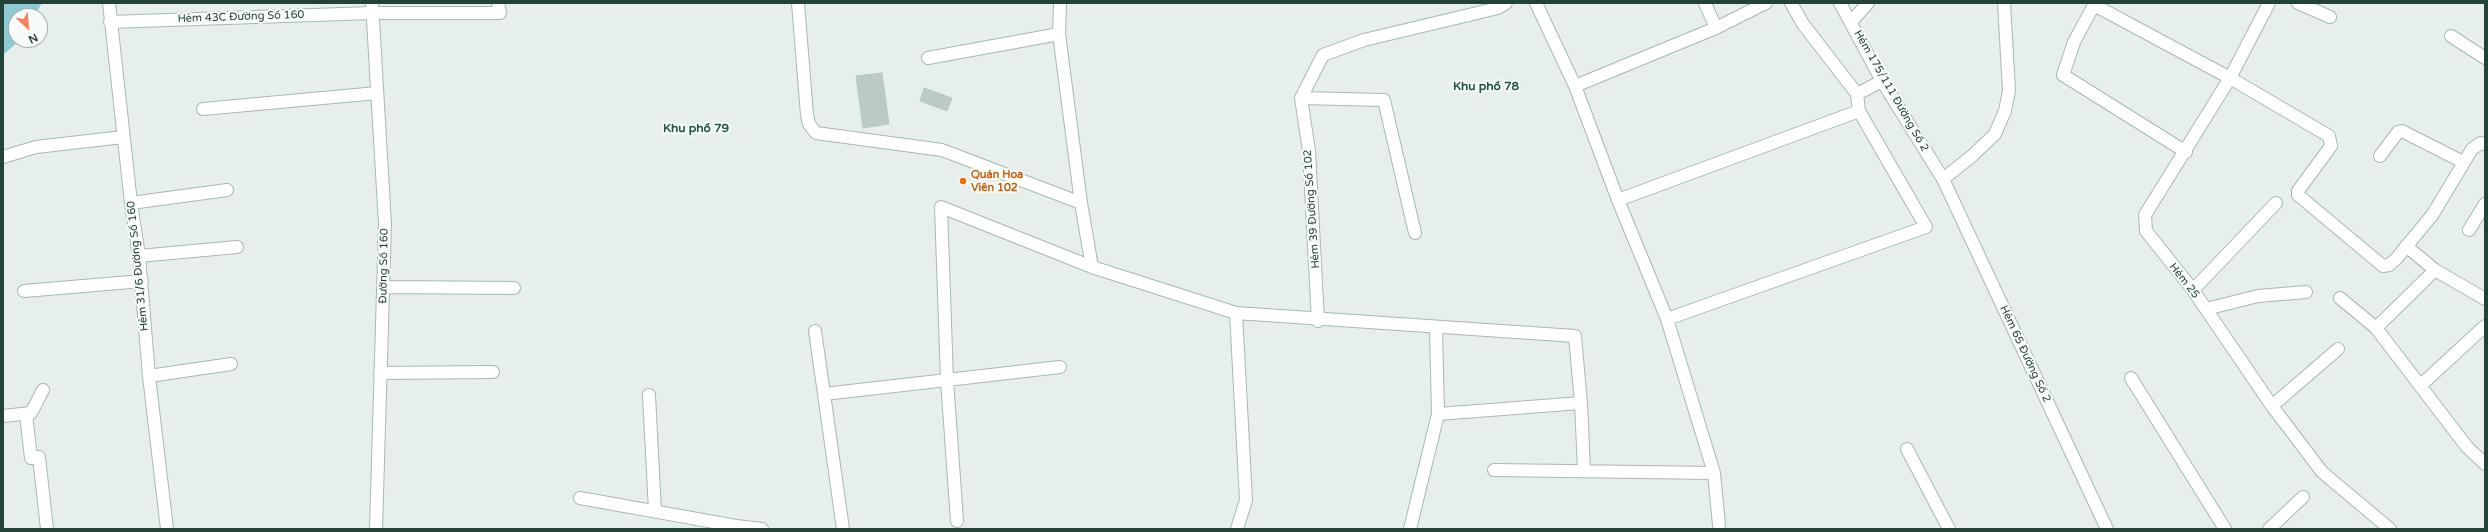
<!DOCTYPE html>
<meta charset="utf-8">
<style>
body{margin:0}
#map{position:relative;width:2488px;height:532px;overflow:hidden;background:#e6efeb;font-family:"Varela Round",sans-serif}
canvas{display:block}
.frame{position:absolute;inset:0;border:4px solid #24423a;pointer-events:none}
.north{position:absolute;left:8px;top:8px;width:40px;height:40px;box-sizing:border-box;background:#f7fbf9;border:1px solid #a3b1ad;border-radius:50%;rotate:154deg;font-size:11px;font-weight:700;line-height:16px;text-align:center;color:#24423a}
.north::after{content:'';display:block;margin:auto;width:14px;height:18px;background:#f4845f;clip-path:polygon(50% 0,100% 100%,50% 72%,0 100%)}
</style>
<div id="map">
<canvas width="2488" height="532"></canvas>
<div class="frame"></div>
<div class="north">N</div>
</div>
<script>
const ctx = document.querySelector('canvas').getContext('2d');
ctx.lineJoin = 'round';
function fill(path, color) {
  ctx.fillStyle = color;
  ctx.fill(path, 'evenodd');
}
function toPath(rows) {
  const path = new Path2D();
  for (const r of rows) {
    path.moveTo(r[0], r[1]);
    for (let i = 2; i < r.length; i += 2) path.lineTo(r[i], r[i + 1]);
  }
  return path;
}
function stroke(path, color, width, dash) {
  ctx.strokeStyle = color;
  ctx.lineWidth = width;
  ctx.lineCap = dash ? 'butt' : 'round';
  ctx.setLineDash(dash || []);
  ctx.stroke(path);
}
function drawText(font, color, halo, rows, align = 'center') {
  ctx.font = font + ' "Varela Round",sans-serif';
  ctx.lineWidth = 4;
  ctx.setLineDash([]);
  ctx.textBaseline = 'middle';
  ctx.strokeStyle = halo;
  ctx.fillStyle = color;
  for (const [text, x, y, turn = 0] of rows) {
    ctx.save();
    ctx.translate(x, y);
    ctx.rotate((+turn || 0) * Math.PI / 180);
    ctx.textAlign = isNaN(turn) ? turn : align;
    if (halo) ctx.strokeText(text, 0, 0);
    ctx.fillText(text, 0, 0);
    ctx.restore();
  }
}
const water = toPath([
 [3,3,42,3,34,16,16,16,16,40,20,40,3,55]
]);
const building = toPath([
 [882,73,889,124,863,128,856,76,882,73],
 [924,88,952,98,947,111,920,101,924,88]
]);
const minor = toPath([
 [109,3,131,203,139,256,149,376,167,529],
 [372,3,385,224,376,529],
 [798,3,807,115,809,124,816,133,942,150,1081,203],
 [1060,3,1059,34,1081,203,1092,267],
 [1705,3,1716,28],
 [1791,3,1803,24,1857,94,1882,81],
 [1840,3,1882,81,1943,179,2107,529],
 [2269,3,2230,78,2145,215,2146,231,2193,290,2272,406,2322,472,2390,529],
 [2298,3,2330,17],
 [110,22,372,13,500,13,498,3],
 [1851,22,1868,3],
 [2451,36,2485,58],
 [928,58,1059,34],
 [1575,86,1716,28,1766,3],
 [1301,98,1323,55,1364,40,1498,8,1506,3],
 [203,109,377,93],
 [2186,152,2063,75,2074,42,2094,5,2230,78,2329,136,2331,146,2298,191,2298,195,2383,266,2389,265,2396,259,2433,214,2472,149,2481,143,2485,144],
 [2380,156,2398,132,2402,131,2463,162],
 [3,157,36,147,123,137],
 [1943,179,1972,156,1995,134,2005,111,2009,91,2004,3],
 [1618,200,1859,111],
 [131,203,227,190],
 [2469,230,2485,204],
 [2406,246,2435,270],
 [139,256,237,247],
 [385,287,514,288],
 [2193,290,2276,203],
 [24,291,142,281],
 [2340,298,2376,328,2467,447,2485,464],
 [2206,309,2258,296,2306,292],
 [1236,313,1246,500,1237,529],
 [1667,319,1926,227,1859,111,1857,94],
 [1318,321,1309,151,1301,98,1384,100,1415,233],
 [1436,328,1438,414,1581,403,1584,470],
 [2376,328,2435,270,2485,299],
 [815,331,824,394],
 [380,373,493,372],
 [149,376,231,364],
 [2131,378,2225,529],
 [2420,386,2485,326],
 [649,395,655,511],
 [2272,406,2338,349],
 [26,414,31,458,39,457,47,529],
 [3,416,31,413,43,390],
 [1907,449,1949,529],
 [1494,470,1714,473,1667,319,1618,200,1575,86,1536,3],
 [1714,473,1719,525],
 [580,498,736,526],
 [957,521,947,380,1060,367],
 [735,529,736,526,762,529],
 [843,529,824,394,947,380,941,207,1092,267,1236,313,1575,336,1581,403],
 [1410,529,1438,414],
 [2269,529,2303,497]
]);
const markers = [
 [963,181,4,"#e8710a"]
];
const streetNames = [
 ["Hẻm 43C Đường Số 160",241,17,-2],
 ["Hẻm 175/111 Đường Số 2",1891,91,60],
 ["Hẻm 39 Đường Số 102",1312,209,-94],
 ["Hẻm 31/6 Đường Số 160",138,266,-96],
 ["Đường Số 160",384,266,-89],
 ["Hẻm 25",2184,281,52],
 ["Hẻm 65 Đường Số 2",2025,354,65]
];
const foodNames = [
 ["Quán Hoa",971,175],
 ["Viên 102",971,188]
];
const neighbourhoodNames = [
 ["Khu phố 78",1486,87],
 ["Khu phố 79",696,129]
];
fill(water, '#8ec9d4');
fill(building, '#bbcac4');
stroke(building, '#b8c9c2', 1);
stroke(minor, '#a8b8b2', 14);
stroke(minor, '#fff', 12);
for (const [x, y, r, color] of markers) {
  const dot = new Path2D();
  dot.arc(x, y, r, 0, 2 * Math.PI);
  ctx.fillStyle = color;
  ctx.fill(dot);
  stroke(dot, '#f7fbf9', 1.5);
}
drawText('11px', '#24423a', '#f7fbf9', streetNames);
drawText('bold 11px', '#c56008', '#f7fbf9', foodNames, 'left');
drawText('bold 12px', '#1f5548', '#f7fbf9', neighbourhoodNames);
</script>
